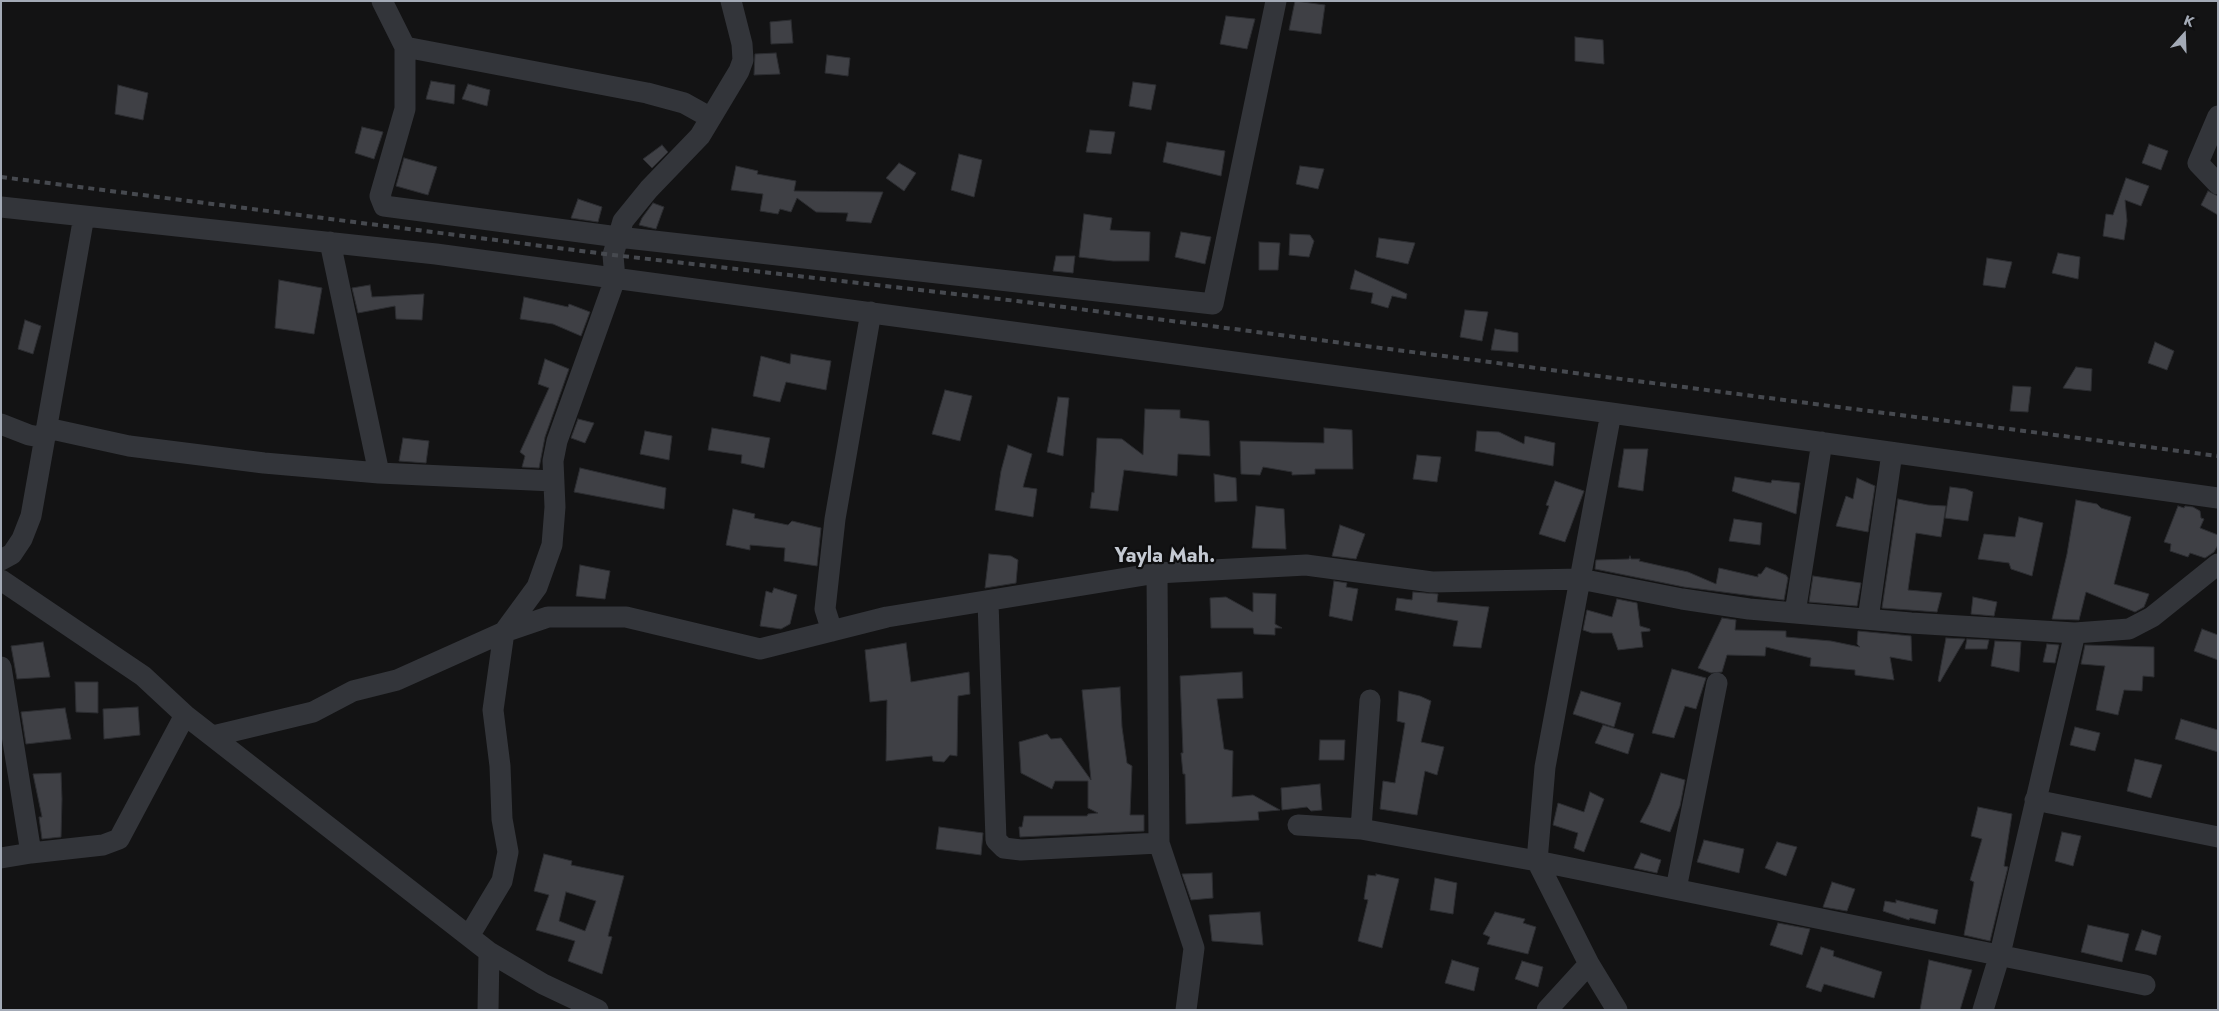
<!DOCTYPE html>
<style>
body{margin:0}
#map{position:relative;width:2219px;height:1011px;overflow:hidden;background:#131314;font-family:Jost,sans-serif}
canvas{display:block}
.frame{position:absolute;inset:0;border:2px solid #a3aab6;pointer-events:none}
.north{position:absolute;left:2159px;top:10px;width:50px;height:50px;-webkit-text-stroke:4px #0e0e0f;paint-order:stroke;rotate:20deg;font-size:14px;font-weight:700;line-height:20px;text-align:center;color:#a3aab6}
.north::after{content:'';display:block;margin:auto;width:18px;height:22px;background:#a3aab6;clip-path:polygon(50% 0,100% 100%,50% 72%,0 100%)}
</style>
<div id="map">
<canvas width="2219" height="1011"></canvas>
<div class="frame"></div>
<div class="north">K</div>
</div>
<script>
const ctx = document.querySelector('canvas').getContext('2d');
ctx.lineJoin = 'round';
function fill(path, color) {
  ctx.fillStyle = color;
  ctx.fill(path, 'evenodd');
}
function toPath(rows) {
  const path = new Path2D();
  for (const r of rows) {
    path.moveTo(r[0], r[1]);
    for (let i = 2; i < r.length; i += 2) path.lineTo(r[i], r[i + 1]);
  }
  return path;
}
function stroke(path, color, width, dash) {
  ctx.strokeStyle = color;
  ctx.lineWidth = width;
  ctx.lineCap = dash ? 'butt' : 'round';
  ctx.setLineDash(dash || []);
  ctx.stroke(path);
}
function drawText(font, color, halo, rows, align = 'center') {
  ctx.font = font + ' Jost,sans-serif';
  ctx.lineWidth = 4.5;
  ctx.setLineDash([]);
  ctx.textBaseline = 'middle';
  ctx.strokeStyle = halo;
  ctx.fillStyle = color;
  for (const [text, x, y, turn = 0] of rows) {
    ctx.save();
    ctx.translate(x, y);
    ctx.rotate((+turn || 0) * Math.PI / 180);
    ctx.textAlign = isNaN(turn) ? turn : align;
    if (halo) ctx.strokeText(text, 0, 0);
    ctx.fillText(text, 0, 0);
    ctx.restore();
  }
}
const building = toPath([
 [1295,1,1325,5,1321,34,1289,30,1295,1],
 [1226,16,1255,19,1247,49,1220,44,1226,16],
 [791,20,793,43,771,44,770,22,791,20],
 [1575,37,1603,40,1604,64,1575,61,1575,37],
 [776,53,780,74,754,75,755,54,776,53],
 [827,55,850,58,848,76,825,73,827,55],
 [431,81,455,85,454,104,426,99,431,81],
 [1133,82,1156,85,1151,110,1129,106,1133,82],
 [468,84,490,90,487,106,462,99,468,84],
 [118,85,148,93,143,120,115,114,118,85],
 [362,127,383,132,374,159,355,153,362,127],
 [1090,130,1115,132,1111,154,1086,152,1090,130],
 [1167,142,1225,151,1221,176,1163,162,1167,142],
 [2149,144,2168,151,2161,170,2142,163,2149,144],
 [662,145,668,152,652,168,643,159,662,145],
 [959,154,982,160,974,197,951,190,959,154],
 [404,158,437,167,428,195,396,186,404,158],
 [899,163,916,173,904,191,886,178,899,163],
 [736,166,758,171,757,174,796,181,794,191,883,192,871,223,846,221,848,213,816,212,797,198,791,212,780,209,778,214,760,211,763,194,731,190,736,166],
 [1300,166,1324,169,1318,189,1296,184,1300,166],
 [2126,178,2149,186,2141,206,2125,200,2127,221,2124,240,2103,236,2106,214,2113,215,2126,178],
 [2208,191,2218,196,2218,215,2201,205,2208,191],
 [578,199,602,207,598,222,571,218,578,199],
 [653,203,664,207,656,229,639,225,642,218,653,203],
 [1084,214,1112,218,1110,230,1150,232,1149,261,1113,261,1079,257,1084,214],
 [1181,232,1211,237,1205,264,1175,257,1181,232],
 [1290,234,1310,235,1314,241,1309,257,1289,255,1290,234],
 [1379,238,1415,243,1408,264,1376,257,1379,238],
 [1259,242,1280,243,1278,270,1259,270,1259,242],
 [2058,253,2080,257,2078,279,2052,273,2058,253],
 [1056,256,1075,256,1073,273,1053,271,1056,256],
 [1987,258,2012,262,2005,288,1983,285,1987,258],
 [1355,270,1407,294,1406,299,1392,296,1388,308,1371,303,1373,293,1350,289,1355,270],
 [279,280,322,288,314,334,275,328,279,280],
 [370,285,372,297,424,294,422,320,396,319,395,306,358,313,352,288,370,285],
 [524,297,568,307,569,304,590,312,581,336,553,324,520,319,524,297],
 [1465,310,1488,312,1482,341,1460,337,1465,310],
 [25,320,41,326,33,354,18,349,25,320],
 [1495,329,1518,333,1518,352,1491,350,1495,329],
 [2155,342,2174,351,2167,370,2148,363,2155,342],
 [791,354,831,361,826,390,786,382,780,402,753,396,761,356,790,364,791,354],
 [545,359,569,369,545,437,539,468,522,467,525,456,520,452,549,388,538,384,545,359],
 [2076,367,2092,369,2091,391,2063,388,2076,367],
 [2013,386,2031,387,2028,412,2010,411,2013,386],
 [945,390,972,396,960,441,932,434,945,390],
 [1058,397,1069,398,1063,456,1047,452,1058,397],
 [1145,409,1180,410,1180,418,1209,421,1210,456,1178,454,1177,476,1124,470,1118,511,1090,508,1092,492,1094,493,1097,438,1122,439,1143,455,1145,409],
 [578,419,594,423,585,443,571,438,578,419],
 [712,428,770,438,764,468,741,463,742,455,708,450,712,428],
 [1324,428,1352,430,1353,469,1315,469,1315,474,1292,475,1292,472,1263,467,1260,475,1241,474,1240,441,1324,443,1324,428],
 [645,431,672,436,669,460,640,454,645,431],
 [1477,431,1499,432,1524,444,1525,436,1555,443,1553,466,1475,451,1477,431],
 [403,438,429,441,426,463,399,461,403,438],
 [1008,445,1032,454,1023,487,1037,489,1033,517,995,510,1001,471,1008,445],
 [1624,449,1648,449,1643,491,1618,487,1624,449],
 [1417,455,1441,457,1437,482,1413,479,1417,455],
 [580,468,666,488,664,509,574,492,580,468],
 [1214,474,1236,478,1237,501,1215,502,1214,474],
 [1735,477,1771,483,1772,480,1800,483,1796,514,1732,491,1735,477],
 [1857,478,1875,486,1868,532,1836,526,1846,496,1853,499,1857,478],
 [1555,481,1584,491,1565,542,1539,534,1549,506,1546,505,1555,481],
 [1950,487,1966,489,1973,492,1968,521,1945,518,1950,487],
 [1898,499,1928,505,1946,506,1941,537,1916,533,1908,590,1942,593,1937,612,1882,608,1898,499],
 [2076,500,2097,504,2101,508,2131,517,2114,584,2149,594,2144,607,2135,612,2086,592,2079,620,2052,619,2067,554,2076,500],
 [1256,506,1284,509,1286,549,1252,548,1256,506],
 [2178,506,2184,508,2185,506,2193,507,2200,511,2201,518,2204,519,2200,528,2218,535,2218,545,2214,552,2205,558,2190,553,2188,557,2170,551,2171,544,2164,542,2178,506],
 [733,509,755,514,754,518,788,525,792,521,821,528,817,566,784,561,785,548,750,545,750,550,726,545,733,509],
 [2019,517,2043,523,2032,576,2011,569,2009,563,1978,559,1984,534,2015,537,2019,517],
 [1734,519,1762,523,1760,545,1729,541,1734,519],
 [1340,525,1365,534,1356,559,1332,556,1340,525],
 [989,554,1011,556,1018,560,1016,583,985,588,989,554],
 [1630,556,1631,559,1640,559,1639,561,1688,572,1716,584,1719,568,1758,577,1758,574,1761,574,1766,567,1786,575,1788,578,1784,600,1684,587,1595,569,1596,560,1629,559,1630,556],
 [580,565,610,571,605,599,576,596,580,565],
 [1813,576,1861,583,1857,606,1809,602,1813,576],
 [1334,581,1347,583,1346,587,1358,589,1352,621,1329,616,1334,581],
 [774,588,797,595,790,624,781,629,760,626,766,591,772,593,774,588],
 [1413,592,1438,594,1437,602,1489,607,1481,648,1453,646,1458,621,1395,610,1397,598,1412,600,1413,592],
 [1253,593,1276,594,1275,624,1282,628,1275,628,1275,635,1254,634,1253,628,1211,628,1210,598,1226,597,1253,612,1253,593],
 [1973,597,1997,602,1994,616,1971,614,1973,597],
 [1617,599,1637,603,1640,626,1650,629,1650,631,1641,632,1643,647,1618,650,1612,633,1592,633,1583,630,1587,610,1612,617,1617,599],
 [1722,618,1736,620,1735,630,1786,631,1786,637,1831,641,1860,647,1857,644,1858,631,1911,636,1912,661,1890,657,1894,680,1855,675,1855,670,1810,666,1811,658,1766,647,1765,656,1727,655,1722,672,1711,673,1698,668,1722,618],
 [2202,629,2218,635,2218,660,2194,651,2202,629],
 [1946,638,1965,639,1940,682,1938,681,1946,638],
 [1967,639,1989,640,1987,649,1965,649,1967,639],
 [1995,641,2021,642,2019,672,1991,666,1995,641],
 [43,642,50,677,17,679,11,646,43,642],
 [906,643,911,682,969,672,970,694,958,696,957,756,950,755,944,762,933,761,932,756,886,761,887,700,870,702,865,650,906,643],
 [2047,644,2059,645,2055,663,2043,662,2047,644],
 [2085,645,2154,647,2154,677,2143,676,2142,691,2124,690,2118,715,2096,710,2105,666,2081,664,2085,645],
 [1672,669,1706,678,1696,709,1685,706,1674,738,1652,733,1672,669],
 [1242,672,1243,698,1217,699,1224,749,1233,751,1232,797,1253,795,1280,810,1258,812,1259,820,1186,824,1185,774,1183,774,1181,753,1183,753,1180,676,1242,672],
 [75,682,98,682,98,713,76,712,75,682],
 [1120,687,1122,727,1127,763,1132,766,1130,815,1144,815,1144,831,1020,837,1019,827,1022,827,1024,816,1087,816,1088,814,1098,813,1088,808,1088,781,1055,781,1052,789,1021,773,1019,742,1047,734,1051,739,1061,738,1091,780,1082,690,1120,687],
 [1399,691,1420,696,1431,701,1421,742,1444,747,1437,775,1425,771,1417,815,1380,809,1383,781,1395,783,1405,723,1397,721,1399,691],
 [1581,691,1621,703,1614,727,1573,714,1581,691],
 [138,707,140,735,104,739,103,709,138,707],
 [65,708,71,739,26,744,21,712,65,708],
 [2181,719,2218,730,2218,752,2175,739,2181,719],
 [1603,725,1634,734,1628,754,1595,743,1603,725],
 [2075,727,2100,733,2095,751,2070,745,2075,727],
 [1320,740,1345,740,1344,760,1319,760,1320,740],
 [2135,759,2162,765,2151,798,2127,791,2135,759],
 [61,773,62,799,61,837,42,839,39,817,42,817,33,774,61,773],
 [1661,773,1685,780,1680,806,1670,832,1640,822,1650,803,1661,773],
 [1320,784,1322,810,1311,811,1307,807,1282,810,1281,788,1320,784],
 [1590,792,1604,799,1584,852,1574,848,1578,833,1553,825,1558,803,1584,812,1590,792],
 [1978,807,2012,814,2004,866,2008,867,1990,941,1964,935,1974,882,1970,880,1982,839,1971,836,1978,807],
 [939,827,983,833,981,855,936,849,939,827],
 [2062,832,2081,836,2073,866,2055,861,2062,832],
 [1704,840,1744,849,1739,873,1697,862,1704,840],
 [1777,842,1797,847,1786,876,1765,868,1777,842],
 [1641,853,1661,860,1657,873,1634,868,1641,853],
 [544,854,572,861,571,865,624,876,608,936,612,937,602,974,568,961,575,941,536,930,549,895,534,891,544,854],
 [566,892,596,901,585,931,559,921,566,892],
 [1212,873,1213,898,1191,900,1182,874,1212,873],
 [1376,874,1399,879,1382,948,1358,941,1368,900,1364,899,1368,875,1376,876,1376,874],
 [1435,878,1457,883,1453,914,1430,910,1435,878],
 [1832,882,1855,889,1847,911,1823,907,1832,882],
 [1896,900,1938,910,1935,924,1910,918,1909,920,1883,911,1885,901,1896,903,1896,900],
 [1260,912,1263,945,1212,941,1209,915,1260,912],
 [1495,912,1525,919,1523,923,1536,927,1528,954,1487,944,1490,937,1483,934,1495,912],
 [1778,923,1810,929,1802,955,1770,945,1778,923],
 [2088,925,2129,934,2122,962,2081,952,2088,925],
 [2142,930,2161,936,2156,955,2135,950,2142,930],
 [1821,947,1834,951,1833,956,1882,972,1874,998,1824,984,1821,992,1806,987,1821,947],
 [1452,960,1479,968,1474,991,1445,983,1452,960],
 [1929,960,1972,970,1960,1010,1920,1010,1929,960],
 [1522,961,1543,967,1538,987,1515,979,1522,961]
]);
const minor = toPath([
 [382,1,405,47,405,109,380,196,384,206,618,237,1213,304,1276,1],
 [405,47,647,93,684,103,711,118],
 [2218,116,2198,163,2218,184],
 [1,207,436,254,1611,413,2218,498],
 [330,242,379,473,553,481],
 [1611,413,1545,767,1537,861,1589,964,1617,1010],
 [1,424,29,435,45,438],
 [47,428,129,446,264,463,379,473],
 [1,560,12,554,22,539,31,516,84,216],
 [1157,573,1159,843,1194,948,1186,1010],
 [1,580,143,676,185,715,489,952,543,984,598,1010],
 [988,601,996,840,1004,848,1021,850,1159,843],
 [1795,613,1822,442],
 [1868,619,1892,453],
 [832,631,825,609,835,519,871,312],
 [1,667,31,853],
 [213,736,313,712,353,691,397,680,504,632,548,617,626,617,760,649,887,617,1157,573,1306,565,1432,582,1580,579,1682,599,1749,609,1911,623,2075,633,2129,629,2152,617,2218,564],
 [2035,800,2218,837],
 [1298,825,1361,829,1537,861,2145,985],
 [1361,829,1370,700],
 [1,858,31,853,103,845,119,839,185,715],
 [1676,889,1717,683],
 [469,936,502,881,508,852,502,819,500,766,493,710,504,632,537,587,552,545,555,507,553,461,557,441,615,279,613,255,623,221,649,189,700,136,739,71,743,60,742,44,731,1],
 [488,1010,489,952],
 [1547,1010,1589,964],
 [1983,1010,2000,954,2075,633]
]);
const rail = toPath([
 [1,177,613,255,1017,301,2218,456]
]);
const districtNames = [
 ["Yayla Mah.",1165,557]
];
fill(building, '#3f4045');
stroke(building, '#2c2d31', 1);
stroke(minor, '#33353a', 21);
stroke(rail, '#46494f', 4, [6, 5]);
drawText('bold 20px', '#c4c9d2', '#0e0e0f', districtNames);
</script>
